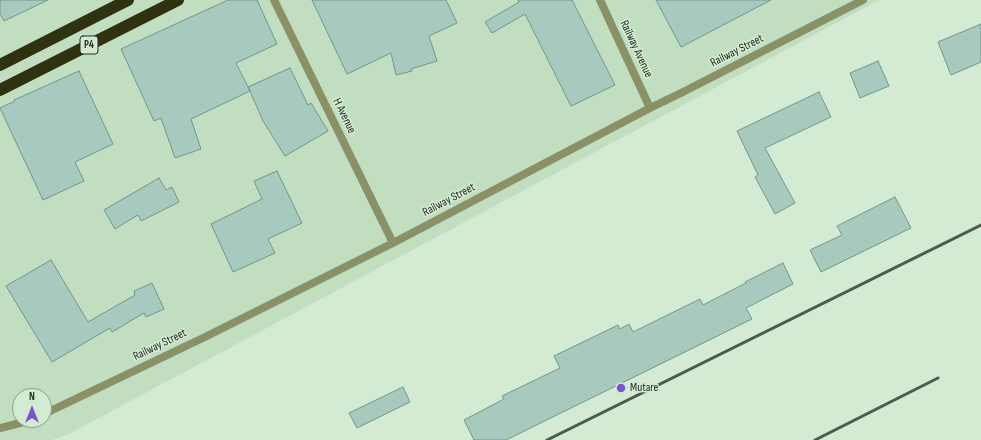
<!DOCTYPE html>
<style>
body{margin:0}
#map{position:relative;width:981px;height:440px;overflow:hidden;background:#d4ebd3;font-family:"Sofia Sans Condensed",sans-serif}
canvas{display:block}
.north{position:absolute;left:12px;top:388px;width:40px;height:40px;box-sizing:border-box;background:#d4ebd3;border:1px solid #8e9f8d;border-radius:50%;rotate:0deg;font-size:11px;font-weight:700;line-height:16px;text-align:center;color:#242c23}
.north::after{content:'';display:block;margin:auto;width:14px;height:18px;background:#7855ce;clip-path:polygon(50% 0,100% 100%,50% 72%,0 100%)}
</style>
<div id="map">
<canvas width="981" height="440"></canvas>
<div class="north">N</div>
</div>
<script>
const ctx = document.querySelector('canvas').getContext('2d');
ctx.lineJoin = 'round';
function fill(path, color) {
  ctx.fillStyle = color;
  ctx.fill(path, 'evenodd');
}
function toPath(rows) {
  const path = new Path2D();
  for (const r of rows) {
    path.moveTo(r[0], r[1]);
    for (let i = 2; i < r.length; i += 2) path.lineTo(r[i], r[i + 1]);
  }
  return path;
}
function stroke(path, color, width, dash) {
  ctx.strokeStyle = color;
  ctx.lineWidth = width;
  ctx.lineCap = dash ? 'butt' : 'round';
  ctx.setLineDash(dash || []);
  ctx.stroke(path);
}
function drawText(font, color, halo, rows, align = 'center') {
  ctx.font = font + ' "Sofia Sans Condensed",sans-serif';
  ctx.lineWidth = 3;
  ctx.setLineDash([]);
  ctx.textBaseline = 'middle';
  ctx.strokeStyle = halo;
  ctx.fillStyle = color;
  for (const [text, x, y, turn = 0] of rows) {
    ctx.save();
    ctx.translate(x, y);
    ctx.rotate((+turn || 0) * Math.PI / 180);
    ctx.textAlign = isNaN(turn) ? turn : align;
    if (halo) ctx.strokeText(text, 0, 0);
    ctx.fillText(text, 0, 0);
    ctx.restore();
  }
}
const built = toPath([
 [0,0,879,0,67,435,52,440,0,440],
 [20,396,44,396,44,420,20,420]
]);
const building = toPath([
 [0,0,48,0,4,21,0,14,0,0],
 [228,0,257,0,277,44,236,63,250,91,191,119,201,149,175,158,161,118,154,121,121,49,228,0],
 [312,0,446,0,457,23,429,36,437,61,411,69,412,71,396,75,391,53,347,74,312,0],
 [518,0,572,0,615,85,571,106,525,14,492,33,485,22,519,2,518,0],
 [656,0,771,0,681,47,656,0],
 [981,24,981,62,951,75,938,42,981,24],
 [878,61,889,86,860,98,850,73,878,61],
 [290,68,308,105,311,103,328,131,285,156,263,121,248,87,290,68],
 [79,71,113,144,75,162,84,181,43,200,0,108,15,101,14,100,79,71],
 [819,92,831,117,765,148,795,203,775,214,755,177,758,175,737,131,819,92],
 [277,171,302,223,268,239,275,253,233,272,211,224,262,199,254,181,277,171],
 [159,178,166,190,172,187,179,202,141,221,138,215,115,229,104,210,159,178],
 [895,197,911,228,821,272,810,250,842,235,837,226,895,197],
 [51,260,88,322,135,295,134,291,152,283,164,309,146,317,144,313,112,332,110,328,52,362,6,286,51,260],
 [783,263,793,284,746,308,752,319,506,440,474,440,464,420,504,399,502,396,560,368,554,356,618,325,620,329,629,324,633,332,700,299,703,305,746,283,745,282,783,263],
 [403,387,410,402,357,428,349,413,403,387]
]);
const street = toPath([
 [274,0,393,243],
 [600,0,650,108],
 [44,414,205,337,393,243,650,108,681,93,863,0],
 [0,428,32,420]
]);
const highway = toPath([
 [0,65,128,0],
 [0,90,178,0]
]);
const rail = toPath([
 [547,440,981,225],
 [815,440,938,378]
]);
const markers = [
 [621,388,5,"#7855ce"]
];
const shields = [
 [89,45,18]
];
const shieldNames = [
 ["P4",89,45]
];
const streetNames = [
 ["Railway Avenue",636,49,65],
 ["Railway Street",737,51,-27],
 ["H Avenue",344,116,64],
 ["Railway Street",449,200,-28],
 ["Railway Street",160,345,-26]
];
const poiNames = [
 ["Mutare",630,388]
];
fill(built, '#c2dec1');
fill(building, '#a7c9be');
stroke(building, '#74958a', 1);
stroke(street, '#8b9167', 8);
stroke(highway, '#2e320f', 12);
stroke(rail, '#4e5a4d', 3);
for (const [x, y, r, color] of markers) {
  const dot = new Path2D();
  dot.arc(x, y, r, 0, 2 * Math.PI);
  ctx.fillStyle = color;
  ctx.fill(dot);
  stroke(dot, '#d4ebd3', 1.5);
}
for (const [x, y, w] of shields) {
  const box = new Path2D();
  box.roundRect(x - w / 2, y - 9, w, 18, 3);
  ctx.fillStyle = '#d4ebd3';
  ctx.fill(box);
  stroke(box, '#242c23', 1);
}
drawText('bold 11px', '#242c23', null, shieldNames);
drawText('12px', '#242c23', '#d4ebd3', streetNames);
drawText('12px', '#242c23', '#d4ebd3', poiNames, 'left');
</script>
